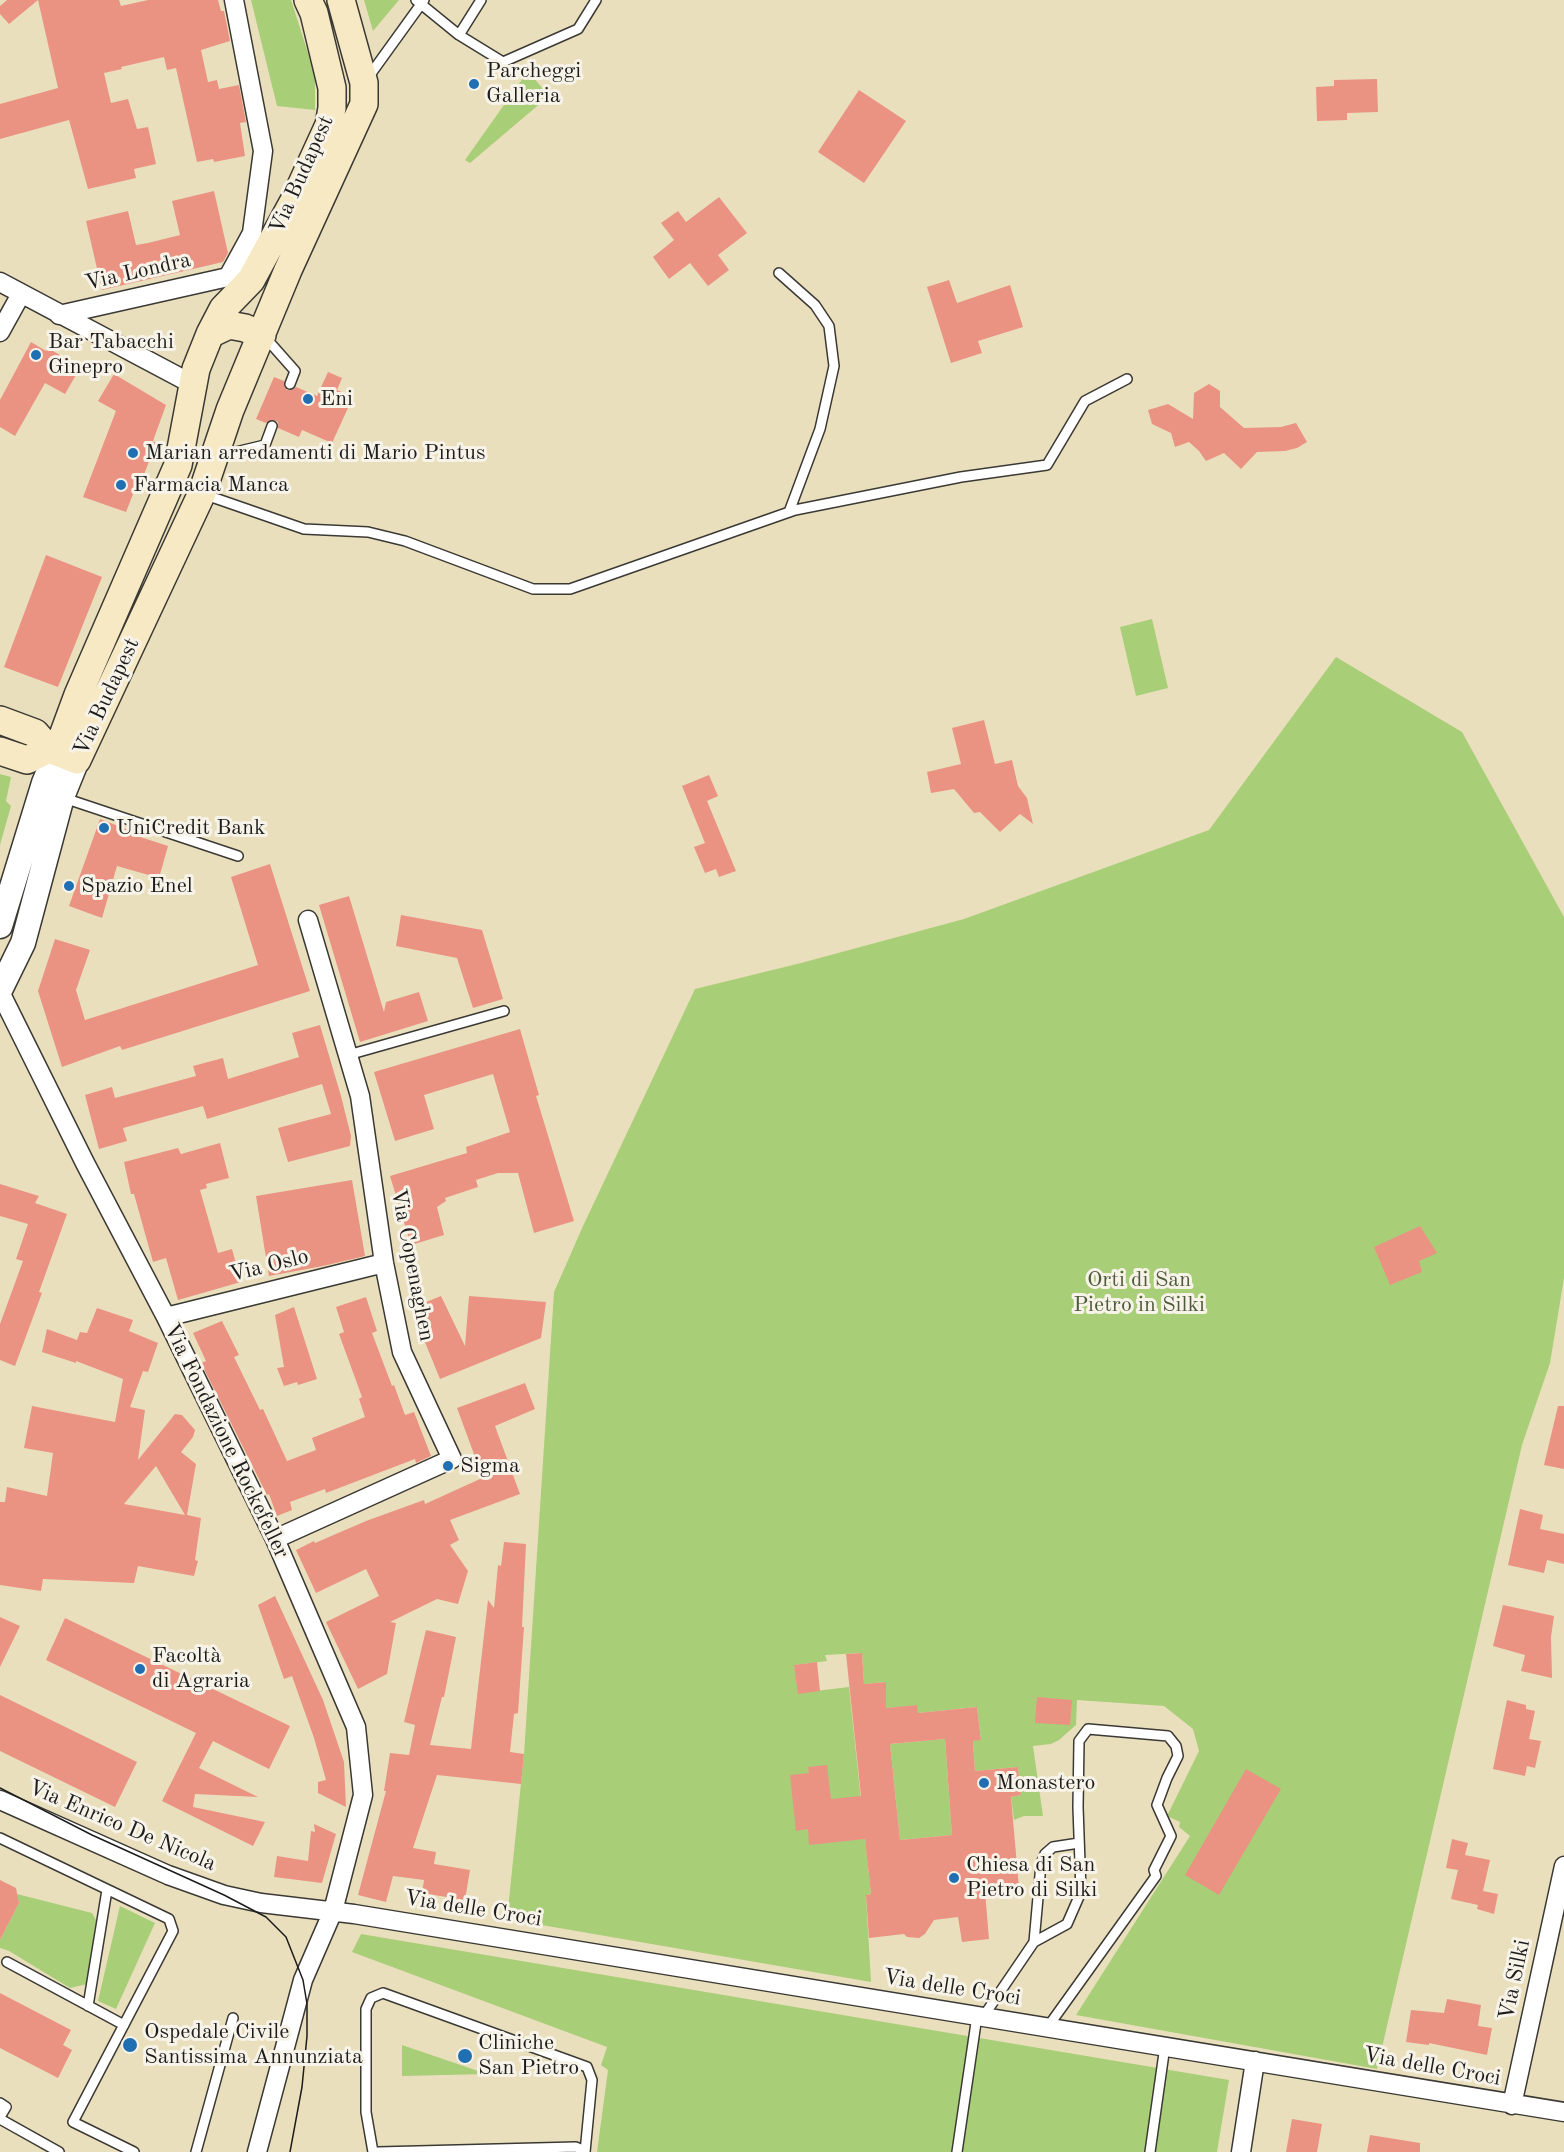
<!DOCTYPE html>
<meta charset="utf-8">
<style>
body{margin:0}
canvas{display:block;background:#eadfbc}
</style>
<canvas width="1564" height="2152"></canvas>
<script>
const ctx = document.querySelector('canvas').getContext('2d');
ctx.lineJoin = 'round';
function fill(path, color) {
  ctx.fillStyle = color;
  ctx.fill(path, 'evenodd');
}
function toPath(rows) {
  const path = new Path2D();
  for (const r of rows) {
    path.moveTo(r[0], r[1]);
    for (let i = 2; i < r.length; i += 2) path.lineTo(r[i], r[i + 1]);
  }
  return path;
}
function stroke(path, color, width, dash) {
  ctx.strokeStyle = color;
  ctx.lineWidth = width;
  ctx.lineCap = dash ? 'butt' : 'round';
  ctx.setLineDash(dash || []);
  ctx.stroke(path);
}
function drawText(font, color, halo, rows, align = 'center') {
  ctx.font = font + ' "Old Standard TT",serif';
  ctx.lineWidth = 6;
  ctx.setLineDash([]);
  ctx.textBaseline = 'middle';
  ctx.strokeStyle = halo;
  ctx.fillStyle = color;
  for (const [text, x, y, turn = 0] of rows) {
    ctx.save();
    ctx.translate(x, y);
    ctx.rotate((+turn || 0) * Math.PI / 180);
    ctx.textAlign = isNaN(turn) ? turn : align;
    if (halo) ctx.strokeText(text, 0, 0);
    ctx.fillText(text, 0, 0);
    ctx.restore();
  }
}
const green = toPath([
 [251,0,291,0,315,75,315,110,277,106],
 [364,0,399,0,373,31],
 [528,71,549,96,470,163,465,160],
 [1152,619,1168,688,1136,696,1120,627],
 [1336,657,1462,732,1564,917,1564,1278,1550,1363,1522,1445,1377,2069,1076,2015,1190,1836,1179,1827,1180,1822,1167,1816,1199,1751,1193,1729,1164,1706,1077,1700,1076,1725,1059,1740,1051,1744,1033,1746,1043,1816,1024,1816,1014,1820,1011,1797,1021,1795,1018,1767,975,1771,973,1741,981,1739,977,1707,918,1713,916,1706,886,1708,886,1682,864,1684,862,1653,825,1655,827,1661,794,1665,799,1693,849,1687,871,1894,866,1895,871,1982,507,1919,524,1754,554,1292,583,1226,695,989,801,963,964,919,1209,830],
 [0,774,11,777,6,801,11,806,0,845],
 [945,1739,952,1835,900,1840,890,1744],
 [17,1894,92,1913,96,1920,87,1984,70,1988,9,1951,0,1948,0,1940,19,1903],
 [120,1906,155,1923,116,2009,98,2001],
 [361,1934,1229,2080,1217,2152,597,2152,608,2070,601,2065,607,2047,352,1952],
 [402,2045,487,2074,402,2076]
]);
const building = toPath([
 [7,0,119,0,121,6,148,0,218,0,221,11,224,11,230,41,201,50,208,82,217,80,219,89,239,85,246,122,240,123,245,156,214,162,213,159,197,162,176,68,167,70,164,57,121,67,122,69,104,73,111,103,128,99,137,129,148,127,156,164,134,169,136,178,88,189,69,120,0,139,0,104,58,88,38,0,9,24,0,14,0,6],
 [1377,79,1378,112,1347,113,1347,120,1317,121,1316,87,1334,86,1334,80],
 [859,90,906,121,864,183,818,152],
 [214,191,228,253,223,262,102,290,86,221,128,211,136,245,148,243,180,235,172,201],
 [719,197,747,233,718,255,729,270,708,286,690,263,669,279,653,257,674,240,661,223,678,211,686,222],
 [949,280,957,303,1010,285,1023,327,978,341,982,353,951,363,927,287],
 [31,342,46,351,48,348,72,362,71,364,80,368,65,394,45,383,15,436,0,427,0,400],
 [328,372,342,378,337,390,353,397,332,443,302,430,299,437,278,428,278,422,274,420,266,423,256,419,274,377,284,381,284,386,287,390,292,390,296,387,317,396],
 [114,374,166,405,153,441,156,443,140,485,137,484,126,512,83,497,116,411,98,401],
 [1209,384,1220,391,1220,407,1244,428,1281,427,1296,423,1307,442,1297,448,1285,451,1257,452,1241,469,1224,453,1206,461,1199,451,1189,442,1175,447,1171,433,1152,424,1148,410,1168,404,1193,419,1194,393],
 [46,555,102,577,58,687,4,667],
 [984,720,995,764,1012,760,1018,786,1027,798,1033,824,1020,814,1000,832,980,812,974,813,954,789,931,793,927,772,961,764,952,728],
 [709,775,718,796,707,801,736,871,719,877,716,869,705,873,694,847,705,843,682,786],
 [100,819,134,832,134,835,168,846,159,878,117,866,102,918,69,906],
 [270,864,310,991,122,1050,120,1046,62,1067,38,991,55,939,90,950,76,990,85,1020,258,965,231,877],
 [349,896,384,1012,386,1002,419,992,428,1021,360,1042,319,905],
 [401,915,482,930,503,999,473,1008,457,958,396,946],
 [320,1025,341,1096,351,1136,350,1146,288,1162,278,1128,331,1114,322,1084,207,1119,203,1106,123,1128,127,1141,99,1149,85,1095,112,1087,115,1098,196,1076,193,1066,223,1058,228,1079,299,1057,292,1033],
 [520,1029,539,1095,536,1096,574,1221,534,1233,518,1173,498,1173,476,1180,478,1187,445,1198,446,1201,437,1207,444,1235,411,1245,390,1176,467,1153,466,1147,510,1132,493,1074,424,1095,434,1129,395,1141,374,1072],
 [220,1143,229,1178,206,1184,207,1188,200,1190,218,1253,232,1249,241,1282,178,1300,166,1258,153,1262,134,1194,131,1194,124,1162,178,1148,181,1154],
 [352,1180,365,1256,323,1266,269,1276,256,1196],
 [0,1184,39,1196,35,1203,67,1214,39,1292,42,1293,15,1366,0,1360,0,1324,23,1261,16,1259,28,1224,0,1216],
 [1420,1226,1437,1253,1419,1261,1422,1272,1390,1285,1374,1247],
 [441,1296,465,1346,469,1296,546,1302,541,1338,440,1379,411,1308],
 [366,1297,377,1331,372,1333,392,1386,394,1385,405,1415,414,1412,431,1456,416,1463,415,1459,326,1493,325,1489,290,1502,292,1510,277,1516,269,1494,267,1495,201,1363,206,1361,193,1333,222,1321,239,1355,234,1357,260,1410,263,1409,287,1461,316,1450,312,1438,365,1417,359,1399,362,1397,339,1334,344,1332,336,1307],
 [294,1307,317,1379,298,1385,297,1382,284,1386,277,1368,284,1367,275,1315],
 [97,1308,133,1320,129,1331,158,1343,148,1372,143,1371,130,1407,145,1410,138,1460,175,1414,182,1415,195,1430,193,1437,181,1452,196,1464,187,1515,201,1518,195,1560,198,1561,194,1576,138,1566,134,1583,43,1579,41,1591,0,1585,0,1502,5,1502,7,1487,47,1496,53,1453,24,1448,32,1406,115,1422,123,1379,76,1361,76,1363,42,1352,47,1329,77,1340,80,1332,87,1333],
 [156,1466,185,1515,124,1504],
 [525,1383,535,1409,495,1426,520,1494,450,1520,459,1540,450,1545,468,1571,458,1604,437,1599,390,1622,396,1623,387,1674,358,1689,326,1622,379,1596,366,1569,316,1593,296,1550,314,1541,315,1543,366,1521,424,1500,425,1504,480,1479,478,1474,481,1473,457,1408],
 [1558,1406,1564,1406,1564,1469,1544,1465],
 [1520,1509,1543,1515,1540,1529,1564,1534,1564,1564,1547,1560,1544,1573,1508,1565],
 [504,1542,526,1544,522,1627,524,1627,518,1713,514,1714,510,1752,524,1754,521,1784,437,1775,413,1848,436,1852,434,1864,470,1870,465,1900,422,1893,424,1880,393,1876,386,1902,358,1895,386,1791,384,1791,390,1753,409,1755,415,1725,404,1722,426,1630,456,1637,444,1697,442,1697,430,1745,471,1749,488,1600,494,1608,498,1565,501,1566],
 [275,1596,323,1700,344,1762,346,1807,318,1793,318,1782,326,1780,314,1738,292,1676,284,1679,258,1605],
 [1503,1605,1554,1616,1551,1637,1552,1678,1521,1671,1525,1655,1493,1646],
 [0,1617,20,1626,0,1667],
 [65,1618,290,1726,269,1769,213,1741,199,1768,258,1797,195,1794,193,1807,265,1822,253,1846,162,1801,196,1733,46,1660],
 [862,1653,864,1684,886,1682,886,1708,917,1705,918,1713,977,1707,981,1740,973,1741,975,1771,1018,1767,1021,1795,1011,1797,1019,1888,985,1891,989,1939,962,1942,958,1917,934,1920,925,1934,919,1938,907,1937,904,1934,869,1938,866,1895,871,1894,865,1839,809,1845,808,1829,796,1831,790,1775,809,1773,808,1767,827,1765,831,1799,861,1796,846,1654],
 [945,1739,952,1835,900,1840,890,1744],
 [817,1662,820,1691,798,1694,794,1665],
 [0,1695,137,1762,115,1807,0,1751],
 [1037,1697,1072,1700,1070,1725,1035,1723],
 [1507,1700,1526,1705,1526,1709,1535,1711,1529,1739,1541,1741,1535,1768,1527,1766,1525,1776,1493,1769],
 [1246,1769,1281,1789,1219,1895,1185,1875],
 [314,1824,336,1834,322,1883,274,1877,277,1856,308,1861,311,1831,315,1832],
 [1452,1839,1468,1843,1465,1855,1490,1860,1483,1891,1498,1894,1494,1914,1477,1909,1478,1905,1451,1899,1458,1870,1446,1868],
 [0,1880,16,1888,19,1903,0,1940],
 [0,1993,71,2030,63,2045,72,2050,58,2078,0,2048],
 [1447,1999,1481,2005,1478,2026,1492,2028,1487,2055,1429,2043,1429,2045,1406,2042,1411,2010,1444,2013],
 [1292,2119,1322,2124,1317,2152,1286,2152],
 [1370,2135,1420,2143,1420,2152,1367,2152]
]);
const service = toPath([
 [416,0,459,35,503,62,578,29,596,0],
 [459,35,481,0],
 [367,79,424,0],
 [779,273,815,305,829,326,834,366,820,429,789,512],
 [264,336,295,371,290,384],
 [219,456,265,445,272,426],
 [206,495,304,529,368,532,405,541,533,589,570,589,795,510,961,477,1047,465,1085,401,1127,379],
 [64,798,238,856],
 [348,1055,504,1011],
 [0,1838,169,1919,173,1931,73,2122,134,2152],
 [1034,1942,1041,1864,1045,1854,1053,1847,1079,1843],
 [7,1962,124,2025],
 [88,2006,107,1890],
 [983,2017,1034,1942,1067,1924,1081,1892,1078,1807,1079,1741,1088,1729,1168,1736,1176,1746,1178,1756,1167,1778,1157,1805,1171,1836,1154,1870,1156,1876,1047,2028],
 [0,2103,6,2107,0,2117],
 [0,2119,59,2152],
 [196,2152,233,2018],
 [373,2152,366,2112,366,2009,371,1998,383,1993,587,2067,592,2080,585,2152],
 [378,2152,576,2147,585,2151],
 [957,2152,977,2016],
 [1150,2152,1165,2046]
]);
const minor = toPath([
 [0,282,194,385],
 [59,315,228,277,252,233,263,151,234,0],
 [0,332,21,294],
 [0,992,85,1163,166,1317,275,1539,356,1727,363,1795,333,1911,303,1980,257,2152],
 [166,1317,384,1263],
 [275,1539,452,1459,402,1352,384,1263,360,1096,308,920],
 [0,1800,168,1875,224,1895,261,1903,354,1914,1564,2112],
 [1512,2105,1564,1866],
 [1241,2152,1255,2061]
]);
const tertiary = toPath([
 [0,926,44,783,57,752],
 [0,990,23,943,62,797,77,760]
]);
const secondary = toPath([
 [210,334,229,325,245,328,262,335],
 [0,720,35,733,49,749,77,760,202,493,230,410,288,270,364,104,364,83,341,0],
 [0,751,27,760,49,749],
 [57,752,78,695,178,465,196,369,210,334,223,309,251,280,295,199,329,125,332,108,332,88,314,13,308,0]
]);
const tram = toPath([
 [0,1788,92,1835,224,1895,266,1917,286,1937,303,1980,307,2004,307,2036,302,2087,290,2152]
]);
const markers = [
 [474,84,6,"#1f6fb2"],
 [36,355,6,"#1f6fb2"],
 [308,399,6,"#1f6fb2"],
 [133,453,6,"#1f6fb2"],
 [121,485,6,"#1f6fb2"],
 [104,828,6,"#1f6fb2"],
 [69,886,6,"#1f6fb2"],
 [448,1466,6,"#1f6fb2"],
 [140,1669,6,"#1f6fb2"],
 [984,1783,6,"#1f6fb2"],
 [954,1878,6,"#1f6fb2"],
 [130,2045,8,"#1f6fb2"],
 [465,2056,8,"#1f6fb2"]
];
const poiNames = [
 ["Parcheggi",486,71],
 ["Galleria",486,96],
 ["Bar Tabacchi",48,342],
 ["Ginepro",48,367],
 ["Eni",320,399],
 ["Marian arredamenti di Mario Pintus",145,453],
 ["Farmacia Manca",133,485],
 ["UniCredit Bank",116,828],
 ["Spazio Enel",81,886],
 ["Sigma",460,1466],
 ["Facoltà",152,1656],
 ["di Agraria",152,1681],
 ["Monastero",996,1783],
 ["Chiesa di San",966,1865],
 ["Pietro di Silki",966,1890],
 ["Ospedale Civile",144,2032],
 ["Santissima Annunziata",144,2057],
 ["Cliniche",478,2043],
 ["San Pietro",478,2068]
];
const streetNames = [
 ["Via Budapest",302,175,-66],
 ["Via Londra",138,272,-13],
 ["Via Budapest",107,697,-65],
 ["Via Copenaghen",412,1265,79],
 ["Via Oslo",269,1266,-14],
 ["Via Fondazione Rockefeller",226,1441,64],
 ["Via Enrico De Nicola",122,1826,23],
 ["Via delle Croci",473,1909,9],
 ["Via Silki",1515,1980,-78],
 ["Via delle Croci",952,1988,9],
 ["Via delle Croci",1432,2067,10]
];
const parkNames = [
 ["Orti di San",1139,1280],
 ["Pietro in Silki",1139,1305]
];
fill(green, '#a9ce78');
fill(building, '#ea9383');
stroke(service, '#3b3934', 12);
stroke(minor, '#3b3934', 21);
stroke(tertiary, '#3b3934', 27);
stroke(secondary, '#3b3934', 30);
stroke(service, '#fff', 9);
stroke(minor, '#fff', 18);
stroke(tertiary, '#fff', 24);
stroke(secondary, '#f7e9c3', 27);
stroke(tram, '#1c1c1c', 1.5);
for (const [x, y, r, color] of markers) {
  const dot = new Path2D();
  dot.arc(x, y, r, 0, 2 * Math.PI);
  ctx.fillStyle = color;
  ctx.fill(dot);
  stroke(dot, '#f7f3e8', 2);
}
drawText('22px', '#1c1c1c', '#f7f3e8', poiNames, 'left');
drawText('22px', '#1c1c1c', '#f7f3e8', streetNames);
drawText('22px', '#4d5a3c', '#f7f3e8', parkNames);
</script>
